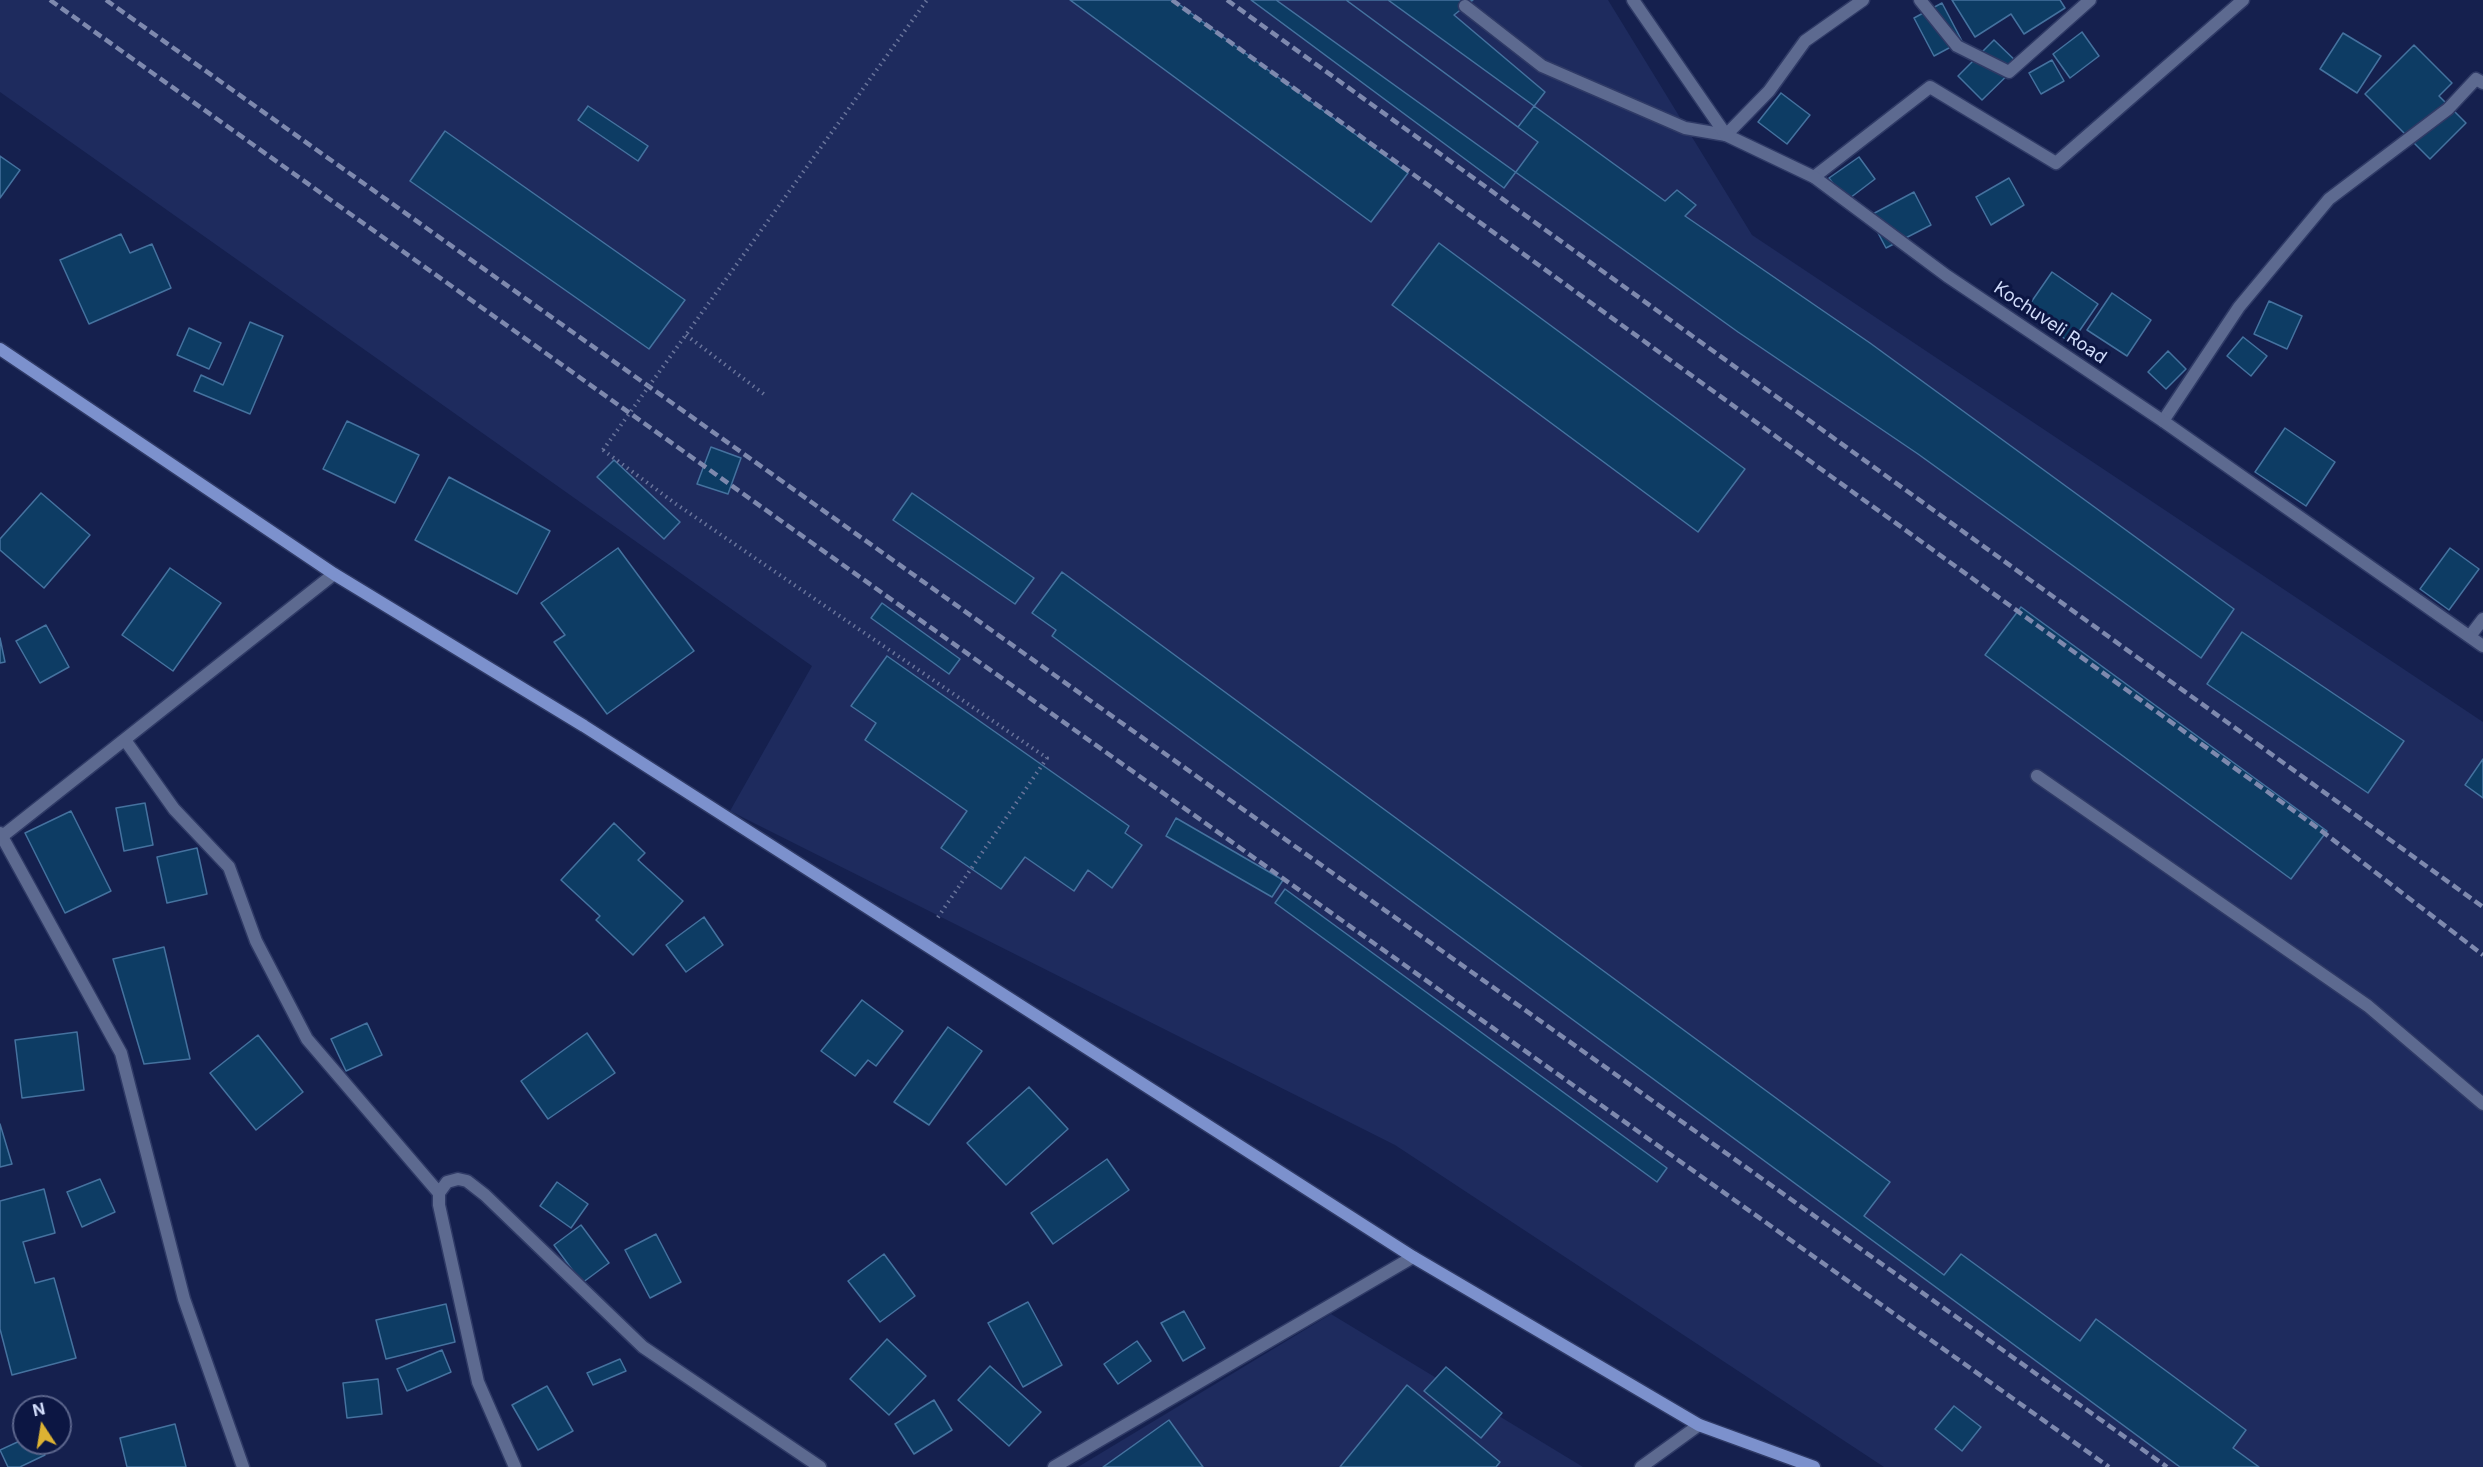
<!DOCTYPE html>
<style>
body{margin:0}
#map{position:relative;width:2483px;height:1467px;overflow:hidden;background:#15204e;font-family:Inter,sans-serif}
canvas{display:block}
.north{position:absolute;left:12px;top:1395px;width:60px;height:60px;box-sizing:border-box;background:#0c1643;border:2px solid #5b658c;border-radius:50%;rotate:348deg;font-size:16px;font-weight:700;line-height:24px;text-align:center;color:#d1dcfa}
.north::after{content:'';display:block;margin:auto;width:21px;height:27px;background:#dcb233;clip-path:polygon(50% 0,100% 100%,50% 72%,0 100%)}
</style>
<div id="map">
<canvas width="2483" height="1467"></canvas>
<div class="north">N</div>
</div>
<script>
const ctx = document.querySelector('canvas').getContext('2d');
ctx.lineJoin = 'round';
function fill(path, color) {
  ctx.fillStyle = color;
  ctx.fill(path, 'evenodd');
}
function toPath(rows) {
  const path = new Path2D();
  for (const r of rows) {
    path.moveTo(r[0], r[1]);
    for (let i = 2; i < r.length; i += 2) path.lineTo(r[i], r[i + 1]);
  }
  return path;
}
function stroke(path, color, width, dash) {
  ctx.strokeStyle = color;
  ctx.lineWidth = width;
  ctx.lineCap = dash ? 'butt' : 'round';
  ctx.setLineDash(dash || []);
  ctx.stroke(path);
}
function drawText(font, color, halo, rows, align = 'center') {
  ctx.font = font + ' Inter,sans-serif';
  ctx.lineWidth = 6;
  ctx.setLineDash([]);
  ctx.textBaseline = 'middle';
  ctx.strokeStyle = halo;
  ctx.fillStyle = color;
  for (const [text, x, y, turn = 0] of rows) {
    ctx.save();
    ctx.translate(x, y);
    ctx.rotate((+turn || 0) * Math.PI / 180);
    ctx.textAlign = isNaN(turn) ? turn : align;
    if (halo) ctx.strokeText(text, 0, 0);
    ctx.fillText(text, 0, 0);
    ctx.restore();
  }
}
const built = toPath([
 [0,0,1608,0,1752,235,2483,722,2483,1467,1884,1467,1395,1145,730,811,812,666,0,92],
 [1331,1314,1583,1467,1078,1467]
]);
const building = toPath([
 [1070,0,1173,0,1408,173,1371,222,1070,0],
 [1251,0,1346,0,1538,142,1504,188,1251,0],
 [1276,0,1388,0,1665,201,1677,190,1696,205,1685,216,1870,343,2234,609,2201,658,1918,454,1738,332,1276,0],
 [1346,0,1473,0,1454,15,1545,92,1518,127,1346,0],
 [1952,0,2060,0,2065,8,2024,34,2011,14,1975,37,1952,0],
 [1942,3,1962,41,1934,56,1914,18,1942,3],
 [2082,32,2099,56,2070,78,2053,54,2082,32],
 [2343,33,2381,56,2357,93,2320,69,2343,33],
 [1994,40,2019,64,1982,100,1958,76,1994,40],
 [2414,45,2452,83,2439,96,2466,123,2430,159,2365,94,2414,45],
 [2052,60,2064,81,2041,94,2029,73,2052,60],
 [1781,93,1810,115,1787,144,1758,122,1781,93],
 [588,106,648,146,638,161,578,120,588,106],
 [445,131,685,300,649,349,410,181,445,131],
 [0,156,20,170,0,198,0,156],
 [1859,157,1875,179,1846,201,1829,178,1859,157],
 [2009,178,2024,205,1991,225,1976,197,2009,178],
 [1914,192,1931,225,1886,248,1869,216,1914,192],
 [121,234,130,253,152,244,171,288,89,324,60,260,121,234],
 [1439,243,1745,469,1698,532,1392,305,1439,243],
 [2052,272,2098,304,2071,343,2025,311,2052,272],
 [2112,293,2151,320,2127,356,2087,330,2112,293],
 [2269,301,2302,316,2287,349,2254,334,2269,301],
 [250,322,283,336,250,414,194,391,201,375,223,385,250,322],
 [189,328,221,343,209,369,177,355,189,328],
 [2243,337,2267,356,2251,376,2227,356,2243,337],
 [2168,351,2186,369,2166,389,2148,372,2168,351],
 [347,421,419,455,395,503,323,469,347,421],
 [2285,428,2335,462,2306,506,2255,472,2285,428],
 [711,447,741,458,728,494,697,484,711,447],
 [614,460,680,522,664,539,597,477,614,460],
 [449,477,550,531,517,594,415,540,449,477],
 [41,493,90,535,44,588,0,550,0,539,41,493],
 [912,493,1034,578,1015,604,893,520,912,493],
 [618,548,694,651,607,714,554,642,565,635,541,603,618,548],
 [2450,548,2479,569,2449,610,2420,589,2450,548],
 [170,568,221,603,173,671,122,635,170,568],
 [1062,572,1890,1182,1864,1216,1944,1275,1961,1254,2080,1341,2096,1319,2246,1430,2233,1448,2259,1467,2180,1467,1052,636,1056,630,1032,613,1062,572],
 [882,603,960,659,949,674,871,618,882,603],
 [2021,607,2327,831,2291,879,1985,655,2021,607],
 [46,625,69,667,40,683,16,641,46,625],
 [2242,632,2404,741,2368,793,2207,684,2242,632],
 [0,638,5,662,0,663,0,638],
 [887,656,1129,826,1125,833,1142,845,1112,888,1088,870,1074,891,1025,857,1001,889,941,848,967,811,865,740,876,723,851,706,887,656],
 [2483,759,2483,798,2465,785,2483,759],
 [145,803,153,845,124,851,116,808,145,803],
 [71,811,111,891,65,913,25,833,71,811],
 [1176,818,1283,880,1272,897,1166,836,1176,818],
 [614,823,645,853,638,860,683,901,633,955,596,920,600,916,561,880,614,823],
 [197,848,207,894,167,903,157,857,197,848],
 [1285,889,1667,1168,1657,1182,1275,903,1285,889],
 [704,917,723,945,686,972,666,945,704,917],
 [164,947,190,1059,144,1064,113,959,164,947],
 [862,1000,903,1031,876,1066,868,1060,855,1076,821,1051,862,1000],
 [367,1023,382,1055,346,1071,331,1039,367,1023],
 [948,1027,982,1051,929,1125,894,1102,948,1027],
 [77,1032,84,1090,22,1098,15,1040,77,1032],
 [587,1033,615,1073,548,1119,521,1081,587,1033],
 [258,1035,303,1092,256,1130,210,1073,258,1035],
 [1029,1087,1068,1129,1006,1185,967,1143,1029,1087],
 [0,1124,12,1164,0,1167,0,1124],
 [1107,1159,1129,1190,1053,1244,1031,1213,1107,1159],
 [100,1179,115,1212,82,1227,67,1192,100,1179],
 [557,1182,588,1204,571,1228,540,1206,557,1182],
 [44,1189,55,1233,23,1242,35,1283,54,1278,76,1358,12,1375,0,1329,0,1201,44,1189],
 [581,1225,609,1263,582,1283,554,1245,581,1225],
 [656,1234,681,1282,650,1298,625,1250,656,1234],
 [884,1254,915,1296,880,1322,848,1281,884,1254],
 [1028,1302,1062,1365,1023,1387,988,1323,1028,1302],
 [446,1304,455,1342,386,1359,376,1320,446,1304],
 [1184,1311,1205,1348,1183,1361,1161,1323,1184,1311],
 [887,1339,926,1376,889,1415,850,1379,887,1339],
 [1137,1341,1151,1361,1118,1384,1104,1364,1137,1341],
 [442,1350,451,1372,407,1391,397,1369,442,1350],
 [620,1359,626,1371,593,1385,587,1373,620,1359],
 [990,1366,1041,1412,1009,1446,958,1400,990,1366],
 [1446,1367,1502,1413,1481,1438,1424,1391,1446,1367],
 [378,1379,382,1414,347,1418,343,1383,378,1379],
 [1407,1385,1500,1462,1496,1467,1340,1467,1407,1385],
 [547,1386,573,1431,538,1450,512,1405,547,1386],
 [934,1400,952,1430,914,1454,895,1424,934,1400],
 [1954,1406,1981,1427,1962,1451,1935,1429,1954,1406],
 [1169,1420,1203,1467,1103,1467,1169,1420],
 [175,1424,186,1467,127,1467,120,1438,175,1424],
 [24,1439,24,1443,39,1443,45,1455,20,1467,8,1467,0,1450,24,1439]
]);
const path = toPath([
 [686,335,765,395],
 [603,450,676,504,1047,758,936,920]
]);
const service = toPath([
 [1465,6,1542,66,1685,128,1726,135],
 [2037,776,2368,1006,2483,1104]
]);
const minor = toPath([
 [1920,0,1957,46,2009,72,2090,0],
 [1726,135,1769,91,1805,41,1863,0],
 [1814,177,1930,87,2056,163,2243,0],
 [2163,421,2239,307,2329,199,2448,109,2476,79,2483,83],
 [2470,636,2483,619],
 [125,740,174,809,229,867,256,941,307,1039,439,1193],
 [0,833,121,1053,184,1299,243,1467],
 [0,838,334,574],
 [515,1467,478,1382,439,1205,439,1193,447,1182,458,1179,467,1181,485,1195,643,1347,820,1467],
 [1054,1467,1413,1257],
 [1641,1467,1699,1425]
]);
const tertiary = toPath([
 [1633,0,1726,135,1814,177,1947,276,2163,421,2483,646]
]);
const secondary = toPath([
 [0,349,334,574,584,726,1413,1257,1699,1425,1814,1467]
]);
const rail = toPath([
 [50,0,2109,1467],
 [106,0,2167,1467],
 [1172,0,2319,829,2483,955],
 [1227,0,2483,907]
]);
const pathBridge = toPath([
 [603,450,927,0]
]);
const streetNames = [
 ["Kochuveli Road",2050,323,34]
];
fill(built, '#1e2b5e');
fill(building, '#0d3c64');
stroke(building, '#45729f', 1.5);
stroke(service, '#2f3a66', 15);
stroke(minor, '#2f3a66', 15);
stroke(tertiary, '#2f3a66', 15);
stroke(secondary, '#2f3a66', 15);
stroke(path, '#69749b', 4, [1.5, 4.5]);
stroke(service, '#5d6a90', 12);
stroke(minor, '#5d6a90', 12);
stroke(tertiary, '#5d6a90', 12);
stroke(secondary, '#7c91cd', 12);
stroke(rail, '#7e89ae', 4.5, [9, 4.5]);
stroke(pathBridge, '#69749b', 4, [1.5, 4.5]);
drawText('18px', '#d1dcfa', '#0c1643', streetNames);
</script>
